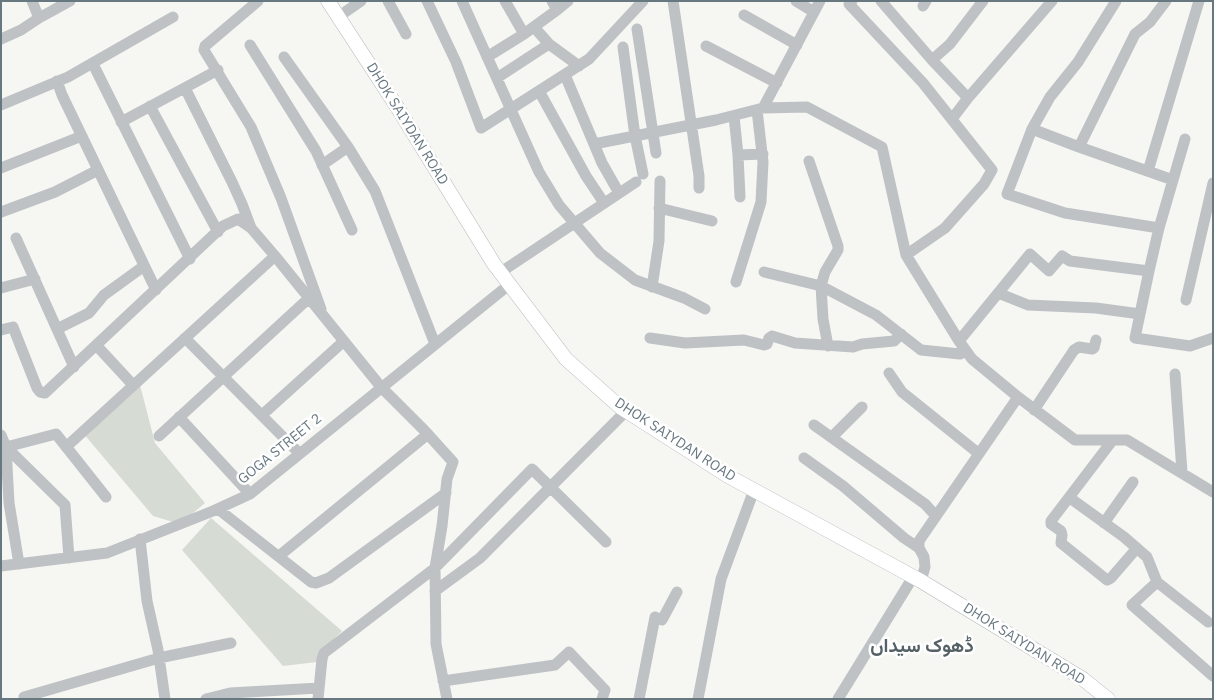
<!DOCTYPE html>
<meta charset="utf-8">
<style>
body{margin:0}
#map{position:relative;width:1214px;height:700px;overflow:hidden;background:#f6f6f3;font-family:"IBM Plex Sans",sans-serif}
canvas{display:block}
.frame{position:absolute;inset:0;border:2px solid #687881;pointer-events:none}
</style>
<div id="map">
<canvas width="1214" height="700"></canvas>
<div class="frame"></div>
</div>
<script>
const ctx = document.querySelector('canvas').getContext('2d');
ctx.lineJoin = 'round';
function fill(path, color) {
  ctx.fillStyle = color;
  ctx.fill(path, 'evenodd');
}
function toPath(rows) {
  const path = new Path2D();
  for (const r of rows) {
    path.moveTo(r[0], r[1]);
    for (let i = 2; i < r.length; i += 2) path.lineTo(r[i], r[i + 1]);
  }
  return path;
}
function stroke(path, color, width, dash) {
  ctx.strokeStyle = color;
  ctx.lineWidth = width;
  ctx.lineCap = dash ? 'butt' : 'round';
  ctx.setLineDash(dash || []);
  ctx.stroke(path);
}
function drawText(font, color, halo, rows, align = 'center') {
  ctx.font = font + ' "IBM Plex Sans",Vazirmatn,sans-serif';
  ctx.lineWidth = 5;
  ctx.setLineDash([]);
  ctx.textBaseline = 'middle';
  ctx.strokeStyle = halo;
  ctx.fillStyle = color;
  for (const [text, x, y, turn = 0] of rows) {
    ctx.save();
    ctx.translate(x, y);
    ctx.rotate((+turn || 0) * Math.PI / 180);
    ctx.textAlign = isNaN(turn) ? turn : align;
    if (halo) ctx.strokeText(text, 0, 0);
    ctx.fillText(text, 0, 0);
    ctx.restore();
  }
}
const green = toPath([
 [140,385,155,443,205,503,180,524,153,516,83,433],
 [211,518,342,631,321,651,317,662,283,666,182,550]
]);
const minor = toPath([
 [32,1,39,18],
 [258,1,205,46,204,50,251,127,281,198,321,309],
 [388,1,406,34],
 [427,1,456,62,481,128,589,59,643,1],
 [462,1,539,172,559,205,600,253,635,280,684,298,705,309],
 [505,1,524,34,557,10],
 [552,1,557,10,568,1],
 [673,1,699,176,699,188],
 [796,1,814,12],
 [852,1,849,4,923,83,992,170,984,184,945,228,906,255],
 [881,1,932,60,950,44,983,1],
 [1116,1,1078,62,1050,97,1032,129,1007,194,1065,213,1159,228,1185,139],
 [923,6,926,1],
 [744,15,797,45],
 [338,17,361,1],
 [534,27,549,44],
 [637,29,656,153],
 [1,39,21,30,39,18,70,1],
 [250,45,316,151,352,230],
 [706,46,777,83],
 [623,47,635,136,643,174],
 [284,57,348,147,375,191,435,344],
 [487,57,524,34],
 [932,60,968,98,952,119],
 [93,64,190,259],
 [565,75,602,163,619,193],
 [497,78,549,44,579,66],
 [57,81,62,95,156,290],
 [185,88,232,182,242,204,251,228],
 [539,91,586,176,604,203],
 [968,98,1052,1],
 [1,105,68,77,173,17],
 [150,106,218,232],
 [763,108,820,1],
 [734,116,738,155,740,197],
 [121,122,218,70],
 [1032,129,1079,147,1135,34,1150,22,1166,1],
 [594,144,716,120,763,108,807,107,882,147,906,255,959,341,1030,254,1049,271,1062,256,1070,261,1149,271,1159,228],
 [1079,147,1173,180],
 [738,155,763,154],
 [809,161,838,246,838,250,825,272,821,286,823,319,828,346],
 [322,165,348,147],
 [1,168,82,136],
 [1148,171,1199,1],
 [659,208,712,221],
 [1,212,55,192,98,170],
 [16,238,74,367],
 [501,272,636,182],
 [764,272,821,286,876,315,921,350,960,354,966,351],
 [736,282,761,202,763,162,757,110],
 [652,287,659,241,660,181],
 [1,288,35,279],
 [998,293,1028,305,1096,308,1140,314,1149,271],
 [1186,300,1213,183],
 [1140,314,1135,338,1190,346,1213,338],
 [57,329,89,313,104,295,144,266],
 [1,330,13,327,37,388,40,392,45,393,223,226,238,219,251,228,275,256,381,387,424,430,453,462,447,479,442,526,435,568,324,653,322,659,318,699],
 [185,338,299,453],
 [650,338,685,343,744,340,764,345,767,344,769,338,772,336,795,343,853,347,862,344,894,341,901,334],
 [959,341,972,359,1018,397,1075,440,1127,440,1213,492],
 [97,346,133,385],
 [889,373,902,392,978,453],
 [1175,374,1182,472],
 [1034,410,1074,350,1079,347,1092,349,1094,348,1096,340],
 [262,415,344,341],
 [179,417,250,494],
 [814,425,925,504,936,516],
 [1,435,6,447,9,503,19,564],
 [159,436,309,298],
 [832,437,862,407],
 [1112,441,1051,521,1051,524,1061,531,1062,535,1061,543,1107,580,1111,578,1137,548],
 [6,447,65,505,69,558],
 [6,447,56,434,106,497],
 [66,447,275,256],
 [804,458,843,486,904,538,919,548],
 [1070,498,1124,537,1147,557,1157,582],
 [218,509,311,582,316,583,329,578,446,493],
 [1104,523,1133,482],
 [140,539,147,601,158,650,165,699],
 [279,556,428,434],
 [1,566,107,553,213,511,250,494,510,284],
 [921,581,925,567,924,557,919,548,919,541,1018,397],
 [435,591,480,558,626,411],
 [1208,622,1157,582,1132,605,1213,676],
 [443,681,555,665,569,652,605,690,602,699],
 [24,697,159,658,231,643],
 [206,699,230,693,319,688],
 [447,699,436,644,435,568,532,469,606,542],
 [639,699,655,617,662,620,677,592],
 [698,699,721,579,754,490],
 [838,699,913,577]
]);
const major = toPath([
 [328,1,399,110,494,264,566,359,620,407,728,476,921,581,1083,679,1108,699]
]);
const streetNames = [
 ["DHOK SAIYDAN ROAD",407,124,58],
 ["DHOK SAIYDAN ROAD",675,440,33],
 ["GOGA STREET 2",280,449,-39],
 ["DHOK SAIYDAN ROAD",1024,644,32]
];
const districtNames = [
 ["ڈھوک سیداں",922,647]
];
fill(green, '#d6dbd3');
stroke(major, '#b2b6b9', 15);
stroke(minor, '#bec2c5', 11);
stroke(major, '#fff', 14);
drawText('14px', '#687881', '#fff', streetNames);
drawText('bold 19px', '#556167', '#fff', districtNames);
</script>
